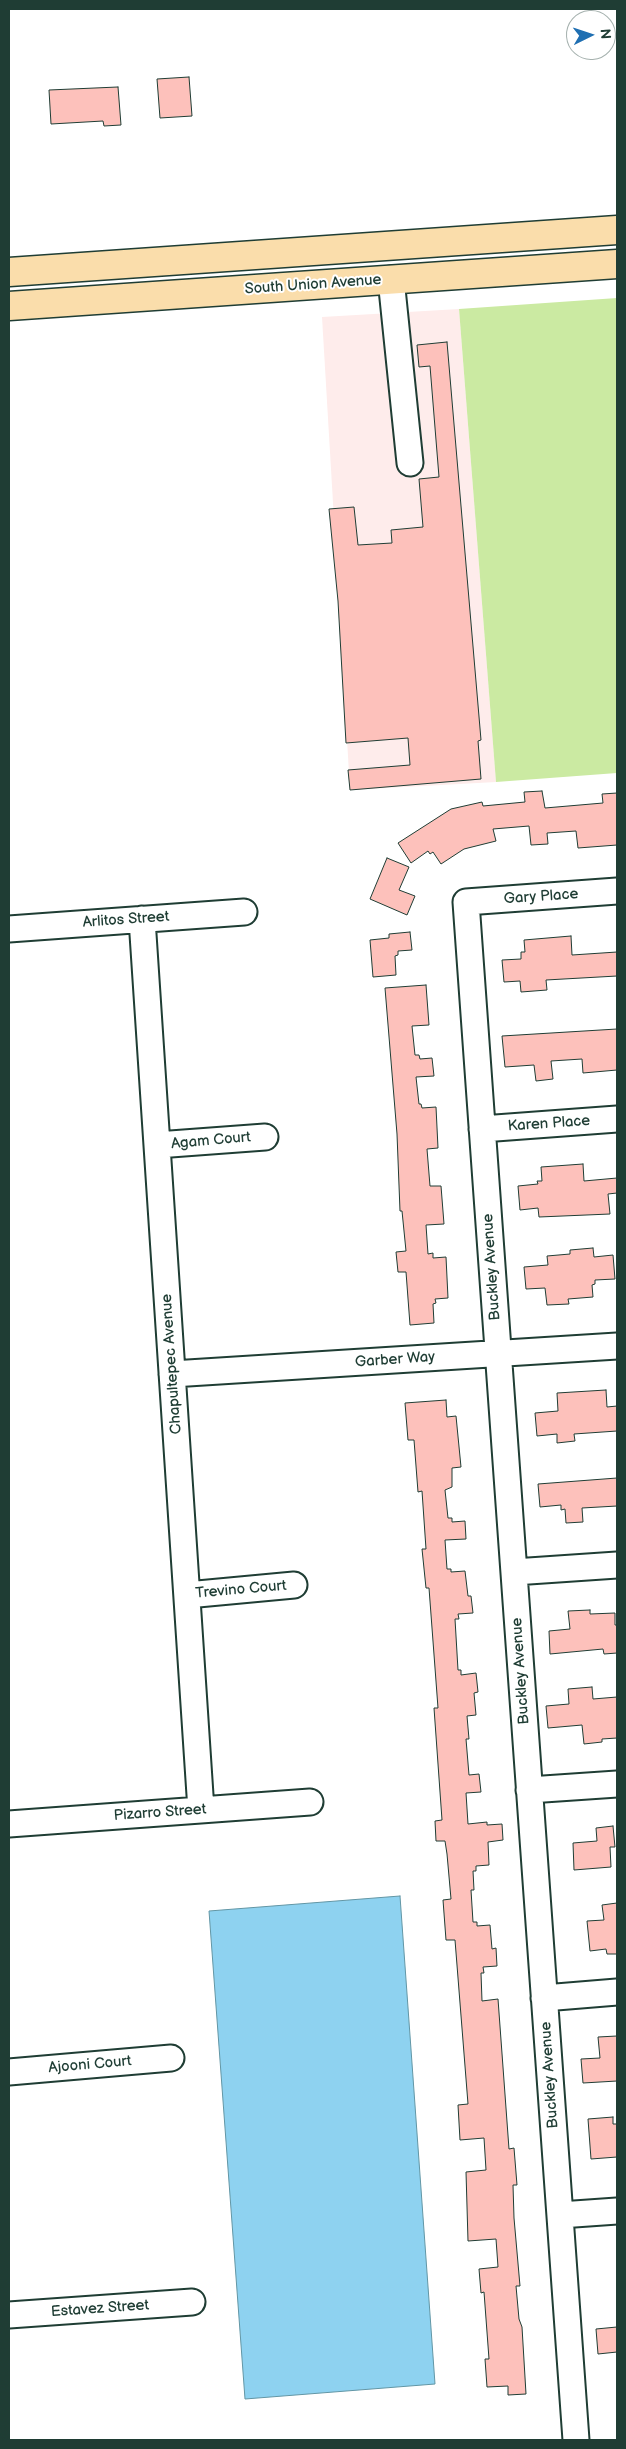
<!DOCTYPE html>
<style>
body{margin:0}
#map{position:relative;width:626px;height:2449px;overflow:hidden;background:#fff;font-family:"Balsamiq Sans",sans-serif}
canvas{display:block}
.frame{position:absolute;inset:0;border:10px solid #1f3d34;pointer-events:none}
.north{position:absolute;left:566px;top:10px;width:50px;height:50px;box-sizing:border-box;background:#fff;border:1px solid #a5b1ae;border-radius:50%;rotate:86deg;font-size:14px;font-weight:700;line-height:20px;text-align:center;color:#1f3d34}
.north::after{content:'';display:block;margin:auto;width:18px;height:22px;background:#1f6fb2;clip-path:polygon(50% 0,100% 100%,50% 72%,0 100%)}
</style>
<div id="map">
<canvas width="626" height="2449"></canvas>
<div class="frame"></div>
<div class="north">N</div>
</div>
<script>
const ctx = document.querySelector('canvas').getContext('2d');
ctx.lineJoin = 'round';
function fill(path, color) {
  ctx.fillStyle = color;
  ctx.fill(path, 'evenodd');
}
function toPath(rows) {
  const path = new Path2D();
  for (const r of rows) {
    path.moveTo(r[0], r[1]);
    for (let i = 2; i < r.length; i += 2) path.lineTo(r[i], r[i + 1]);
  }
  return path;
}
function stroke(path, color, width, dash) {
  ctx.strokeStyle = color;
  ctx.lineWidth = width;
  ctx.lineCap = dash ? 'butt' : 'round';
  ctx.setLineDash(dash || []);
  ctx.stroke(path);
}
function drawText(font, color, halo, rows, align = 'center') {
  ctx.font = font + ' "Balsamiq Sans",sans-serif';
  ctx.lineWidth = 4;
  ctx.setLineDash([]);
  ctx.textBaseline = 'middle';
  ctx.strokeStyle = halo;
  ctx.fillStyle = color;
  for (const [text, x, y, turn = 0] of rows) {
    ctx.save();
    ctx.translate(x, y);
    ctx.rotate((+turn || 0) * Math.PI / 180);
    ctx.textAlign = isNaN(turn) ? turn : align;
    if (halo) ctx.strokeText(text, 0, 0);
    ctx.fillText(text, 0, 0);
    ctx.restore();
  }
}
const built = toPath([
 [459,309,496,782,350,790,322,317]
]);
const green = toPath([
 [617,298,617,773,496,782,459,309]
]);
const water = toPath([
 [400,1896,435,2384,245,2399,209,1911,400,1896]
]);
const building = toPath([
 [189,77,192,116,160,118,157,79,189,77],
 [118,87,121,125,104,126,103,121,51,124,49,90,118,87],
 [447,342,481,740,478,741,481,779,350,790,348,770,410,765,408,738,346,743,338,601,329,509,354,507,358,545,392,543,391,530,423,527,419,479,439,477,430,366,419,367,417,345,447,342],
 [542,791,545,808,603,803,602,794,617,793,617,845,578,848,576,831,547,833,548,844,531,845,529,826,493,829,496,841,464,849,441,864,433,852,430,854,428,851,411,863,398,843,451,809,482,802,483,806,525,802,524,792,542,791],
 [387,858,409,867,399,890,415,896,407,915,370,899,387,858],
 [410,932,412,950,398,951,398,955,395,956,396,975,373,977,370,940,389,938,389,934,410,932],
 [571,936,572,955,617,952,617,976,546,980,547,990,521,992,520,981,504,982,502,960,521,959,521,952,525,952,524,940,571,936],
 [426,985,429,1025,412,1026,415,1055,419,1055,420,1059,432,1058,434,1076,416,1077,419,1104,421,1104,422,1108,436,1107,438,1148,427,1149,430,1186,441,1186,444,1224,426,1225,428,1254,433,1253,433,1258,446,1257,448,1298,435,1299,436,1303,433,1304,434,1323,410,1325,406,1272,398,1272,396,1252,406,1251,402,1211,400,1211,397,1134,385,988,426,985],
 [617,1029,617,1070,583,1073,582,1059,551,1061,553,1079,536,1081,534,1065,505,1067,502,1036,617,1029],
 [583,1164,584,1181,617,1178,617,1193,608,1194,610,1214,539,1217,538,1208,520,1210,518,1186,538,1184,537,1181,542,1181,541,1167,583,1164],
 [593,1248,594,1257,613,1255,615,1279,595,1280,595,1284,592,1285,593,1297,568,1299,569,1304,547,1305,545,1288,526,1289,524,1267,548,1265,547,1256,570,1254,570,1250,593,1248],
 [606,1390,607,1407,617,1406,617,1431,574,1434,575,1441,557,1443,557,1434,537,1436,535,1413,558,1411,557,1393,606,1390],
 [446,1400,447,1417,456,1416,461,1467,452,1468,452,1487,445,1490,448,1518,452,1518,452,1522,465,1521,466,1539,445,1540,447,1569,451,1569,451,1572,465,1571,468,1596,471,1596,473,1613,458,1614,459,1619,455,1619,458,1670,461,1670,461,1675,476,1673,478,1692,474,1693,476,1715,467,1716,469,1739,466,1739,469,1775,479,1774,481,1792,466,1793,468,1824,487,1822,487,1825,502,1824,503,1840,488,1842,489,1865,476,1866,476,1871,473,1871,474,1890,471,1890,473,1922,477,1922,477,1926,490,1925,492,1949,496,1948,497,1966,483,1967,484,1973,481,1973,482,2001,498,1999,509,2149,514,2148,517,2185,513,2185,514,2218,520,2286,516,2286,519,2319,522,2327,526,2394,508,2395,508,2386,487,2387,485,2359,489,2359,484,2292,481,2293,479,2269,498,2267,496,2239,468,2241,466,2172,486,2170,484,2138,460,2140,458,2105,468,2104,455,1940,446,1940,443,1900,451,1899,447,1854,445,1841,436,1841,435,1821,442,1820,434,1708,438,1708,429,1588,426,1588,422,1549,426,1549,422,1491,418,1492,414,1440,408,1440,405,1403,446,1400],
 [617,1478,617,1506,582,1508,583,1522,566,1523,565,1509,561,1510,561,1505,540,1507,538,1484,617,1478],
 [590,1610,590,1614,615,1613,615,1625,617,1625,617,1653,604,1654,603,1649,550,1654,549,1631,570,1629,568,1611,590,1610],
 [592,1687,593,1699,617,1697,617,1738,602,1739,602,1742,584,1744,582,1725,548,1728,546,1706,569,1704,568,1689,592,1687],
 [613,1826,615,1847,610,1847,611,1867,574,1870,573,1843,597,1841,596,1828,613,1826],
 [617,1903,617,1954,607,1954,606,1949,590,1951,587,1921,604,1920,602,1905,617,1903],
 [617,2036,617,2081,583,2083,581,2059,600,2058,598,2037,617,2036],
 [613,2117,613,2124,617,2124,617,2157,591,2159,588,2119,613,2117],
 [617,2327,617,2352,598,2354,596,2329,617,2327]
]);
const minor = toPath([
 [391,279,410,463],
 [142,919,201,1810],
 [9,929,244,912],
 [482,1129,617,1119],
 [157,1145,265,1137],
 [172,1374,617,1346],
 [514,1572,617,1565],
 [187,1595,294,1585],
 [529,1790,617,1784],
 [9,1824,310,1802],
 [544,1998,617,1992],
 [9,2072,171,2058],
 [560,2215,617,2211],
 [9,2315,192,2302],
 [576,2440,466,902,617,891]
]);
const major = toPath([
 [9,272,617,230],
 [9,306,617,264]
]);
const streetNames = [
 ["South Union Avenue",313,285,-4],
 ["Gary Place",541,897,-4],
 ["Arlitos Street",126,920,-4],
 ["Karen Place",549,1124,-4],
 ["Agam Court",211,1141,-5],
 ["Buckley Avenue",492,1267,-94],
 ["Garber Way",395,1360,-4],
 ["Chapultepec Avenue",172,1364,-94],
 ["Trevino Court",241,1590,-5],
 ["Buckley Avenue",521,1671,-94],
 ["Pizarro Street",160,1813,-4],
 ["Ajooni Court",90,2065,-5],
 ["Buckley Avenue",550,2075,-94],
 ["Estavez Street",100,2309,-4]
];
fill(built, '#feeceb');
fill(green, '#cbeaa2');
fill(water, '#8ed2f0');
stroke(water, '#6296a5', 1);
fill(building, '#fdc1bb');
stroke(building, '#1f3d34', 1);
stroke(minor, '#1f3d34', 29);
stroke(major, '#1f3d34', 31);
stroke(minor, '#fff', 25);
stroke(major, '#faddab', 28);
drawText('15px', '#1f3d34', '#fff', streetNames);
</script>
